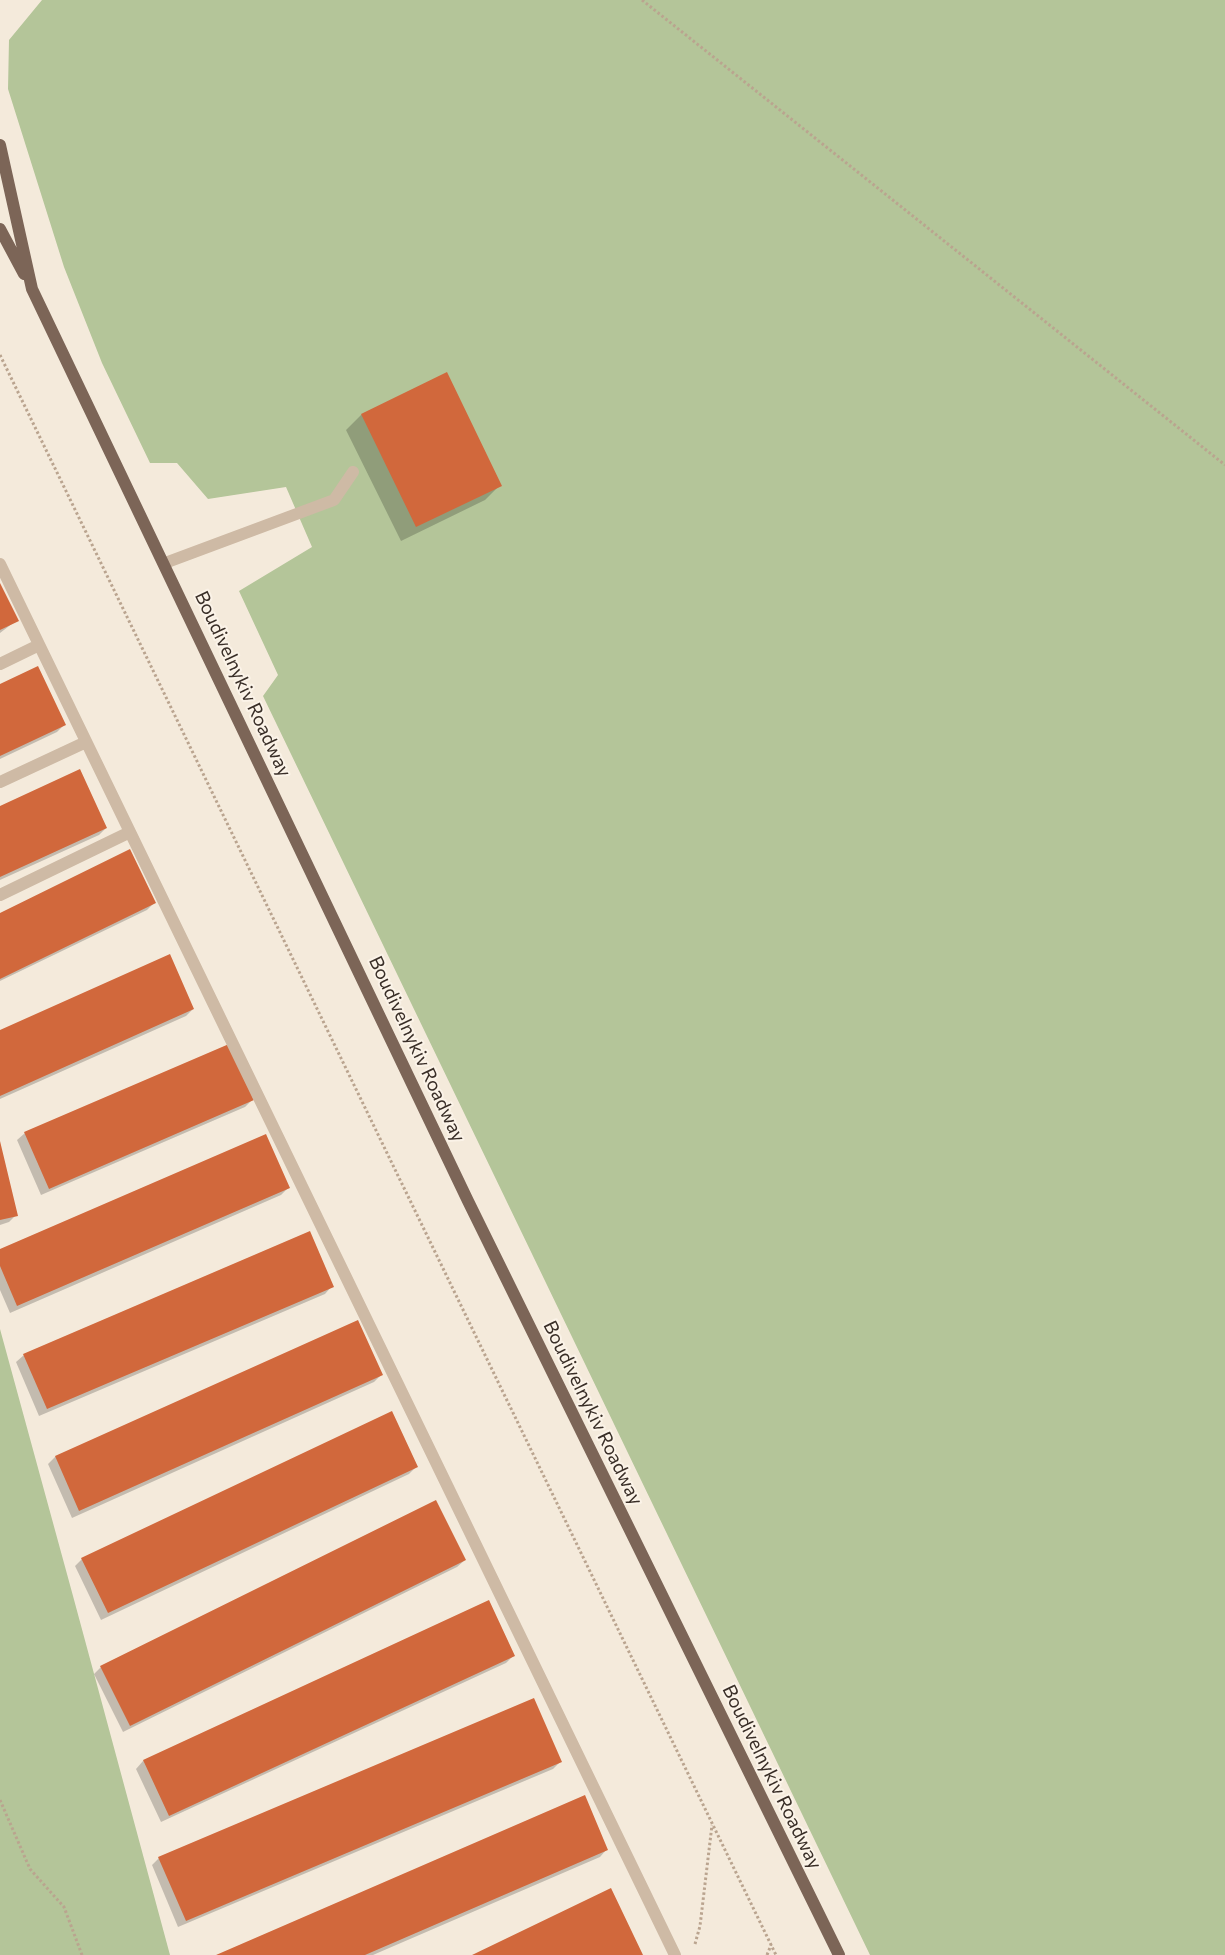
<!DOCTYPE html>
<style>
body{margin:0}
canvas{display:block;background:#f4eadb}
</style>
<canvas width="1225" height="1955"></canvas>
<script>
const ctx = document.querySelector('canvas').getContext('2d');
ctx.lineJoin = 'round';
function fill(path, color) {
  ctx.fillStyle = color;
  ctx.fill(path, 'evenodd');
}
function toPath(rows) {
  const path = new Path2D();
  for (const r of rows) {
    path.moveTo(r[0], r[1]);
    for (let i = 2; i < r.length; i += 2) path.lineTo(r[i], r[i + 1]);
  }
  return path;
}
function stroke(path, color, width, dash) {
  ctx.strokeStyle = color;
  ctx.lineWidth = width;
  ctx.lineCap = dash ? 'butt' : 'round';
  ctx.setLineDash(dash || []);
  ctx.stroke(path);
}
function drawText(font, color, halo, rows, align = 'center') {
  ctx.font = font + ' Commissioner,sans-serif';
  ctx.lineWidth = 4;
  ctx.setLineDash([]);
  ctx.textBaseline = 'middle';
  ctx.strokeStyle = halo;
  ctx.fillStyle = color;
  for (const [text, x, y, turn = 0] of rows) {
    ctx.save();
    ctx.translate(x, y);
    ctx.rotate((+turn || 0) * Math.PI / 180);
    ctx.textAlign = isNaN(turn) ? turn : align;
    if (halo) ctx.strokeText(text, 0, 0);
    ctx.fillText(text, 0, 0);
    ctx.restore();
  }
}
const green = toPath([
 [42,0,1225,0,1225,1955,870,1955,263,696,278,675,239,591,312,547,286,487,208,499,177,463,150,463,102,363,64,267,8,89,9,40],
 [0,1329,73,1596,170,1955,0,1955]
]);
const shadow = toPath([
 [446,374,500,485,485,500,401,541,346,430,361,415],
 [0,586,17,620,0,633],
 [0,685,65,724,57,732,0,759],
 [0,808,106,828,99,835,0,880],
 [155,902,147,910,0,981,0,914],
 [193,1009,186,1016,0,1099,0,1031],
 [252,1100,245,1107,41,1195,17,1140,25,1133],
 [0,1145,16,1215,9,1222,0,1225],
 [288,1188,281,1195,10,1313,0,1290,0,1251],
 [332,1286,325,1294,39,1416,16,1362,24,1355],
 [357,1322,381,1375,374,1382,72,1518,48,1464,55,1457],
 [417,1466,409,1474,101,1620,75,1566,82,1559],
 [465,1560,457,1567,123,1732,94,1674,101,1667],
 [488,1602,513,1656,506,1663,161,1822,136,1769,143,1761],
 [560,1762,553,1769,178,1927,152,1865,159,1858],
 [607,1849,600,1857,373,1955,219,1955]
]);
const building = toPath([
 [447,372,502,486,416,527,361,414],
 [0,583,19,621,0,630],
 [38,666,66,725,0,756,0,684],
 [80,769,107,828,0,877,0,806],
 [130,849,156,903,0,979,0,913],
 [170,954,194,1009,0,1096,0,1030],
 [229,1044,254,1100,49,1189,24,1132],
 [266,1134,290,1188,17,1306,0,1266,0,1249],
 [0,1141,18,1216,0,1220],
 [310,1231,334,1287,47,1409,23,1354],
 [358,1320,383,1375,79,1511,55,1456],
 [392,1411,418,1467,108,1613,81,1558],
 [436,1500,466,1560,130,1726,100,1666],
 [489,1600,515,1656,169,1816,143,1760],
 [534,1698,562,1762,186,1921,158,1857],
 [585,1795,608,1850,365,1955,216,1955],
 [611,1888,643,1955,472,1955]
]);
const path = toPath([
 [642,0,1225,465],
 [0,355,776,1955],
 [0,1800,30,1869,64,1907,82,1955],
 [695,1944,700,1926,712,1825],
 [767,1955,771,1945]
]);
const minor = toPath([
 [165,563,334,500,353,472],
 [0,564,675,1955],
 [0,664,39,645],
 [0,782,86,742],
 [0,895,130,832]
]);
const major = toPath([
 [0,145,32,289,468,1201,839,1955],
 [0,229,24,274]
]);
const streetNames = [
 ["Boudivelnykiv Roadway",243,684,65],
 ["Boudivelnykiv Roadway",417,1049,65],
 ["Boudivelnykiv Roadway",593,1413,64],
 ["Boudivelnykiv Roadway",772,1777,64]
];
fill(green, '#b4c599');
fill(shadow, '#0003');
fill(building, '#d1683c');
stroke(path, '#baa48f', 3, [2.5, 2.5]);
stroke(minor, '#cebaa5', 12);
stroke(major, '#7c6557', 12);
drawText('19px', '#392e27', '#fbf3e8', streetNames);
</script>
